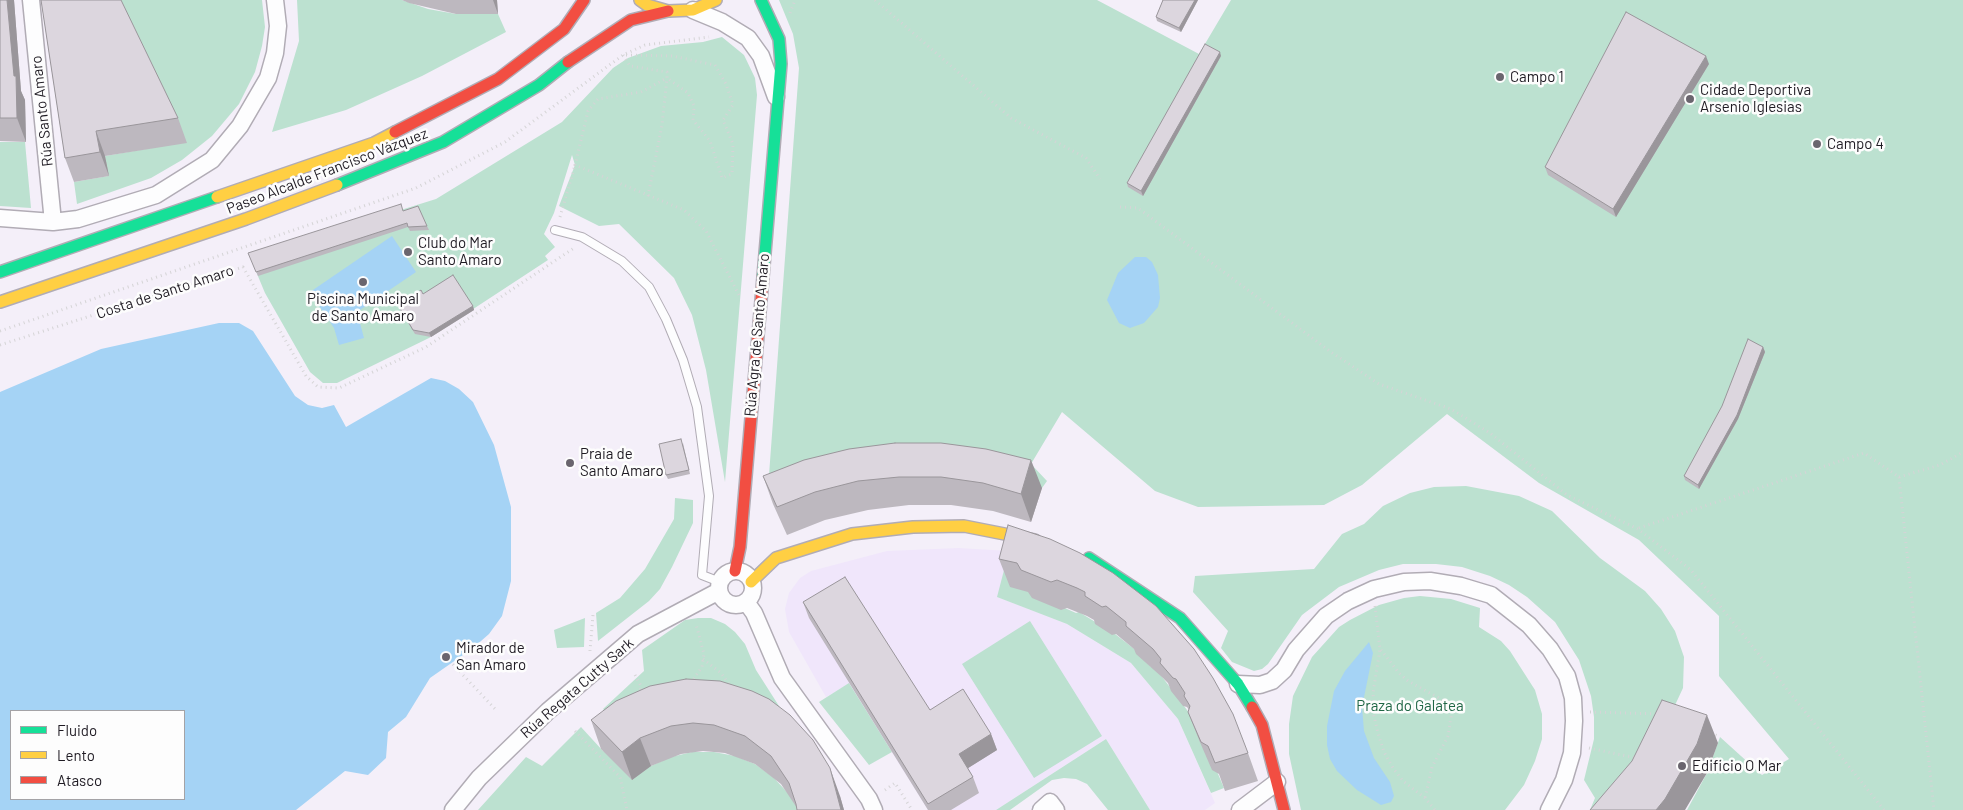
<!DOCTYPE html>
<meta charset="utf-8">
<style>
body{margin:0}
#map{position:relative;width:1963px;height:810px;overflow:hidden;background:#f4eff9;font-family:Barlow,sans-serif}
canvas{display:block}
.legend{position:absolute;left:10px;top:710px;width:175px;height:90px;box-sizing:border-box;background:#fdfdfd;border:1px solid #a4a3a6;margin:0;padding:6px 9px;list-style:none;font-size:15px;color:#1f1b23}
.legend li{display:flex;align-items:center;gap:10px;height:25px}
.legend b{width:25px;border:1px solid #a4a3a6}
</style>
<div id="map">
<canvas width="1963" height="810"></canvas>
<ul class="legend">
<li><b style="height:6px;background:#16e098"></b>Fluido</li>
<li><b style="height:6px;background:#ffcf43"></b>Lento</li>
<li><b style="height:6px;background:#f24e42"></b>Atasco</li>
</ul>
</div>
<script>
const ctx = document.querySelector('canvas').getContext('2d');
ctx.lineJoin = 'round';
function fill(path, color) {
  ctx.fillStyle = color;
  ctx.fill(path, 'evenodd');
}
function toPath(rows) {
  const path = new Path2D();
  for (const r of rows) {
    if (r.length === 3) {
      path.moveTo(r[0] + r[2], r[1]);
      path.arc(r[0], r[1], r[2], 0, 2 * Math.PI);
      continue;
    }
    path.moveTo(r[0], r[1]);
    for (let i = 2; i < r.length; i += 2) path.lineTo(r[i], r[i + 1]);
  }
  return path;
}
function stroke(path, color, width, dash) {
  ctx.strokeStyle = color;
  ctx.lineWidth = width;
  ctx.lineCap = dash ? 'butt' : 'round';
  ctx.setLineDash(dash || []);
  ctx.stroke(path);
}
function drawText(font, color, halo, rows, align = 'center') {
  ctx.font = font + ' Barlow,sans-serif';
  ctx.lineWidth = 5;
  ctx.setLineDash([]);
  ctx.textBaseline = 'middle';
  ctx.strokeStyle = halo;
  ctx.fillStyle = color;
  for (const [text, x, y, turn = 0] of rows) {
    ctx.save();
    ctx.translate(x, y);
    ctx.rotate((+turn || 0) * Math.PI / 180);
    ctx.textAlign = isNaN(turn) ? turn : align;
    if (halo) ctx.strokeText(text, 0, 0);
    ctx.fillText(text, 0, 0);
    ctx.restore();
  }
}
const built = toPath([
 [959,548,1009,551,998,597,1067,624,1131,663,1178,719,1215,803,1205,810,1150,810,1106,739,996,810,928,810,849,684,826,697,789,632,785,609,789,593,800,578,811,571,887,551]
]);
const green = toPath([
 [119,0,262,0,265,27,262,46,255,72,239,104,212,136,182,160,151,178,77,204,74,182,108,176,105,156,186,142],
 [297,0,402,0,428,9,456,14,498,14,506,32,422,76,346,110,272,132,299,41],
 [779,0,1097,0,1199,54,1231,0,1963,0,1963,810,1687,810,1707,773,1720,737,1762,775,1789,759,1719,676,1719,616,1639,540,1539,483,1447,414,1362,485,1324,505,1198,507,1155,491,1062,412,1031,464,1047,481,1042,488,769,475,799,68,793,34],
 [722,37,744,55,755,78,757,95,725,482,706,370,692,315,674,278,619,224,599,226,559,206,575,165,572,155,554,213,544,234,555,247,545,256,548,260,429,338,337,383,323,383,310,372,265,293,250,257,436,199,562,122,613,68,628,58,661,46,703,42],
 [0,142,25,142,31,208,0,206],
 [1466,486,1519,496,1552,511,1600,558,1645,591,1661,609,1675,631,1684,657,1683,688,1648,763,1590,810,1595,798,1584,780,1594,739,1594,717,1591,696,1579,660,1555,622,1527,597,1509,585,1490,576,1462,567,1436,564,1403,564,1379,570,1339,587,1302,615,1268,664,1262,669,1254,671,1232,662,1221,648,1228,631,1193,592,1195,576,1314,569,1342,534,1364,524,1383,506,1410,493,1434,487],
 [675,498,693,500,693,523,672,567,660,589,649,601,598,641,596,613,620,598,645,569,674,519],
 [1009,551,1031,593,1076,613,1079,612,1115,634,1137,651,1151,667,1154,667,1163,678,1196,722,1224,788,1211,793,1178,719,1131,663,1067,624,997,597],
 [1420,596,1451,599,1480,608,1479,627,1501,641,1510,651,1535,690,1542,714,1542,739,1535,761,1524,785,1505,810,1301,810,1289,754,1289,724,1293,696,1312,657,1339,627,1350,620,1379,605,1404,598],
 [585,618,584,647,557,648,554,630],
 [698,618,711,618,725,624,735,632,745,644,756,670,786,717,618,726,603,709,644,671,642,650,685,620],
 [1030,621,1102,736,1034,778,962,664],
 [849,683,892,752,869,765,819,702],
 [581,727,603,751,651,766,671,757,692,752,714,752,735,756,755,764,773,777,788,793,799,810,478,810,526,757,542,766],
 [1106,739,1150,810,1108,810,1087,784,1076,779,1064,778,1052,780,1010,810,996,810]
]);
const water = toPath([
 [392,236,416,272,357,312,364,338,339,345,334,328,310,292],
 [1135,257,1146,257,1152,262,1158,275,1160,298,1158,307,1144,323,1130,328,1119,323,1107,300,1118,273],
 [219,323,239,323,253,331,295,396,308,405,322,408,334,405,346,427,431,378,445,381,459,389,473,402,494,445,511,507,511,581,502,616,489,634,473,648,430,678,406,717,388,732,386,758,368,775,345,771,296,810,0,810,0,392,101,349],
 [11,711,184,711,184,799,11,799],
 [1369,642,1373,653,1362,707,1364,731,1374,758,1390,782,1394,796,1391,802,1381,805,1357,790,1337,771,1330,759,1327,745,1327,726,1334,691,1345,671]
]);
const path = toPath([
 [875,0,1011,118,1086,158,1100,179],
 [790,13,795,0],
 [623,55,630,66,667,72,667,78,641,92,598,99,588,111,575,165,684,210,706,231,740,297],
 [626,55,672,56,715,65,726,84,733,105,723,120,733,144,732,174,722,178,710,141,693,120,694,106,688,93,667,78],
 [648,196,662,125,667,78],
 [1120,207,1138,208,1331,352,1379,384,1451,409,1490,433,1567,495,1638,529,1691,570,1884,810],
 [560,217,575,165],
 [0,331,416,188,505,142,623,55,645,45,709,37],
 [0,345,243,267,306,376,318,387,339,388,426,347,574,248],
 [1899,477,1940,465,1963,452],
 [1639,528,1864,453,1899,477,1934,810],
 [1375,606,1380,649,1373,693,1374,716,1378,733,1384,752,1393,768,1403,781,1425,798,1435,810],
 [1381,650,1399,673,1408,681,1439,698,1447,703,1450,709,1451,717,1448,736,1432,767,1425,798],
 [590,651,593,615],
 [446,657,497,711],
 [703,659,721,673,731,687],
 [635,675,641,686,640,693],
 [691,683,702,667,704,654,696,624],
 [1590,712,1659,714],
 [575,731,620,777,627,810],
 [1711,733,1720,737],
 [1589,748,1636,758],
 [885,790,895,783,912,810]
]);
const lane = toPath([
 [555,230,582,237,622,261,649,287,666,319,683,360,697,407,709,496,702,575,720,582]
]);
const street = toPath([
 [31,0,53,222],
 [693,10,722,22,748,38,761,56,776,97],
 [0,218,53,222,78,219,156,195,212,160,240,126,268,78,275,53,278,26,275,0],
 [736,588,17],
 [746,602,754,613,782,678,869,799,874,810],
 [1238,684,1260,685,1272,681,1284,670,1296,650,1326,616,1348,601,1374,589,1404,582,1430,581,1461,586,1491,595,1529,625,1550,649,1567,676,1573,698,1574,721,1572,753,1564,780,1549,810],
 [453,810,479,778,548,711,638,634,719,591],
 [1041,810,1050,802,1056,810],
 [1240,810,1277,782]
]);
const fast = toPath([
 [761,0,779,39,781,64,763,277],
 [337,185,443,142,539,85,568,62],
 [0,272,217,197],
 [1089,558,1180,618,1238,684,1252,707]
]);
const slow = toPath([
 [640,0,647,5,668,11,693,10,716,0],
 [217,197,374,143,395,132],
 [0,302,246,219,337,185],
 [751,582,776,558,852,534,913,527,964,526,1035,540]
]);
const jam = toPath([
 [568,62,631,20,668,11],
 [395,132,498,79,564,29,584,0],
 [735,571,740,547,763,277],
 [1252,707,1262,725,1284,810]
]);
const wall = toPath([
 [0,0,14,0,21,91,25,100,26,142,0,141],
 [41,0,178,118,187,143,105,156,109,176,74,182,65,158],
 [402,0,497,0,498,14,456,14,409,3],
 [1163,0,1198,0,1181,32,1157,21,1156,17],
 [1221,56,1143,196,1128,187,1127,183],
 [1709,64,1616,217,1548,175,1545,167],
 [403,211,427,226,429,230,410,231,408,227,258,276,248,253],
 [423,294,473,306,474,310,431,337,415,334,400,310,399,306],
 [1763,347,1765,352,1738,419,1699,489,1685,480,1684,476],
 [683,443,690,474,668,479,666,475],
 [986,449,1042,488,1031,522,993,511,951,505,909,505,868,510,825,520,787,535,773,504,763,476],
 [1080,553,1248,753,1258,781,1225,791,1219,774,1212,770,1199,740,1188,712,1189,710,1187,707,1183,706,1171,691,1168,683,1163,678,1136,654,1134,649,1116,634,1112,635,1095,624,1094,620,1087,616,1067,608,1061,610,1032,598,1028,592,1010,587,999,559],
 [803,602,930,710,991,734,997,750,968,768,973,777,979,793,951,810,928,810,809,618],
 [686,679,840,796,844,810,797,810,797,808,781,784,755,764,725,753,703,751,681,754,651,766,632,780,601,749,591,720]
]);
const shadedWall = toPath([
 [7,0,14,0,21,91,25,100,26,142,17,118],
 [493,0,497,0,498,14],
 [1195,0,1198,0,1181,32,1179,28],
 [1220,52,1221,56,1143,196,1141,191],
 [1706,56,1709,64,1616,217,1613,209],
 [96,131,105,156,109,176,100,152],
 [473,306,474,310,431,337,429,333],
 [1763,347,1765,352,1738,419,1699,489,1698,485],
 [1031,460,1042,488,1031,522,1021,494],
 [1707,715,1718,743,1707,773,1685,810,1656,810],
 [991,734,997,750,965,770,959,754],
 [640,738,651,766,632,780,622,752],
 [830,768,840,796,844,810,841,810]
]);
const building = toPath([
 [0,0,7,0,14,76,16,76,17,118,0,118,0,0],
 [41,0,121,0,178,118,96,131,100,152,65,158,41,0],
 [1163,0,1195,0,1179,28,1156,17,1163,0],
 [1626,12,1706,56,1613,209,1545,167,1626,12],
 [1205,44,1220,52,1141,191,1127,183,1205,44],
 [401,204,403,211,418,206,427,226,408,227,407,223,256,272,248,253,401,204],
 [453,275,473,306,429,333,413,330,399,306,421,290,423,294,453,275],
 [1748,339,1763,347,1737,415,1698,485,1684,476,1722,406,1748,339],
 [681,439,689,470,666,475,659,444,681,439],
 [895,443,941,443,986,449,1031,460,1021,494,983,483,941,477,899,477,858,481,815,492,777,507,763,476,804,460,849,449,895,443],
 [1008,525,1050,539,1080,553,1113,573,1156,606,1194,649,1213,678,1233,714,1248,753,1215,763,1208,746,1201,742,1188,712,1190,706,1184,696,1185,693,1176,679,1173,678,1160,663,1161,659,1153,649,1126,626,1126,622,1106,606,1102,607,1085,596,1085,592,1077,588,1057,580,1051,582,1021,570,1017,563,999,559,1008,525],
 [845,577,930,710,963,689,991,734,959,754,973,777,928,804,803,602,845,577],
 [686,679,720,681,752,691,769,699,790,715,813,740,830,768,841,810,797,810,796,804,789,783,771,756,745,736,714,725,693,723,671,726,640,738,622,752,591,720,616,701,650,686,686,679],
 [1662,700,1707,715,1697,744,1665,799,1656,810,1590,810,1632,761,1662,700]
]);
const markers = [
 [1500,77,5,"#6a656e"],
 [1690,99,5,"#6a656e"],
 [1817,144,5,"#6a656e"],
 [408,252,5,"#6a656e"],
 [363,282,5,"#6a656e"],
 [570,463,5,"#6a656e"],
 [446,657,5,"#6a656e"],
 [1682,766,5,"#6a656e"]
];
const poiNames = [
 ["Campo 1",1510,77],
 ["Cidade Deportiva",1700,90],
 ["Arsenio Iglesias",1700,107],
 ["Campo 4",1827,144],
 ["Club do Mar",418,243],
 ["Santo Amaro",418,260],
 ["Piscina Municipal",363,299,"center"],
 ["de Santo Amaro",363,316,"center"],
 ["Praia de",580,454],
 ["Santo Amaro",580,471],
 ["Mirador de",456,648],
 ["San Amaro",456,665],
 ["Edificio O Mar",1692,766]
];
const streetNames = [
 ["Rúa Santo Amaro",42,111,-96],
 ["Paseo Alcalde Francisco Vázquez",327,171,-21],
 ["Costa de Santo Amaro",165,292,-18],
 ["Rúa Agra de Santo Amaro",757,335,-85],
 ["Rúa Regata Cutty Sark",577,688,-41]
];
const parkNames = [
 ["Praza do Galatea",1410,706]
];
fill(built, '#f0e6fb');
fill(green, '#bce1d0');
fill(water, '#a5d3f5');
stroke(lane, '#b1acb5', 10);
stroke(street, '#b1acb5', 19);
stroke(fast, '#b1acb5', 14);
stroke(slow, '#b1acb5', 14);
stroke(jam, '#b1acb5', 14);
stroke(path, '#d5d4d6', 3, [1, 4]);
stroke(lane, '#fdfdfe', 8);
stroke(street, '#fdfdfe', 16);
stroke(fast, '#16e098', 11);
stroke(slow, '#ffcf43', 11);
stroke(jam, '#f24e42', 11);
fill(wall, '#bdb8bf');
fill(shadedWall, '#9a969b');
fill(building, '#dcd6de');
stroke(building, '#9a969b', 1);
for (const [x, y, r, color] of markers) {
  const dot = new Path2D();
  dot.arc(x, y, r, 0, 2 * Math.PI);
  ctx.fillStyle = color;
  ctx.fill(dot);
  stroke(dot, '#fdfdfd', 2);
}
drawText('15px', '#1f1b23', '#fdfdfd', poiNames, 'left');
drawText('15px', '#1f1b23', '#fdfdfd', streetNames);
drawText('15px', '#1f6645', '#fdfdfd', parkNames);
</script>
